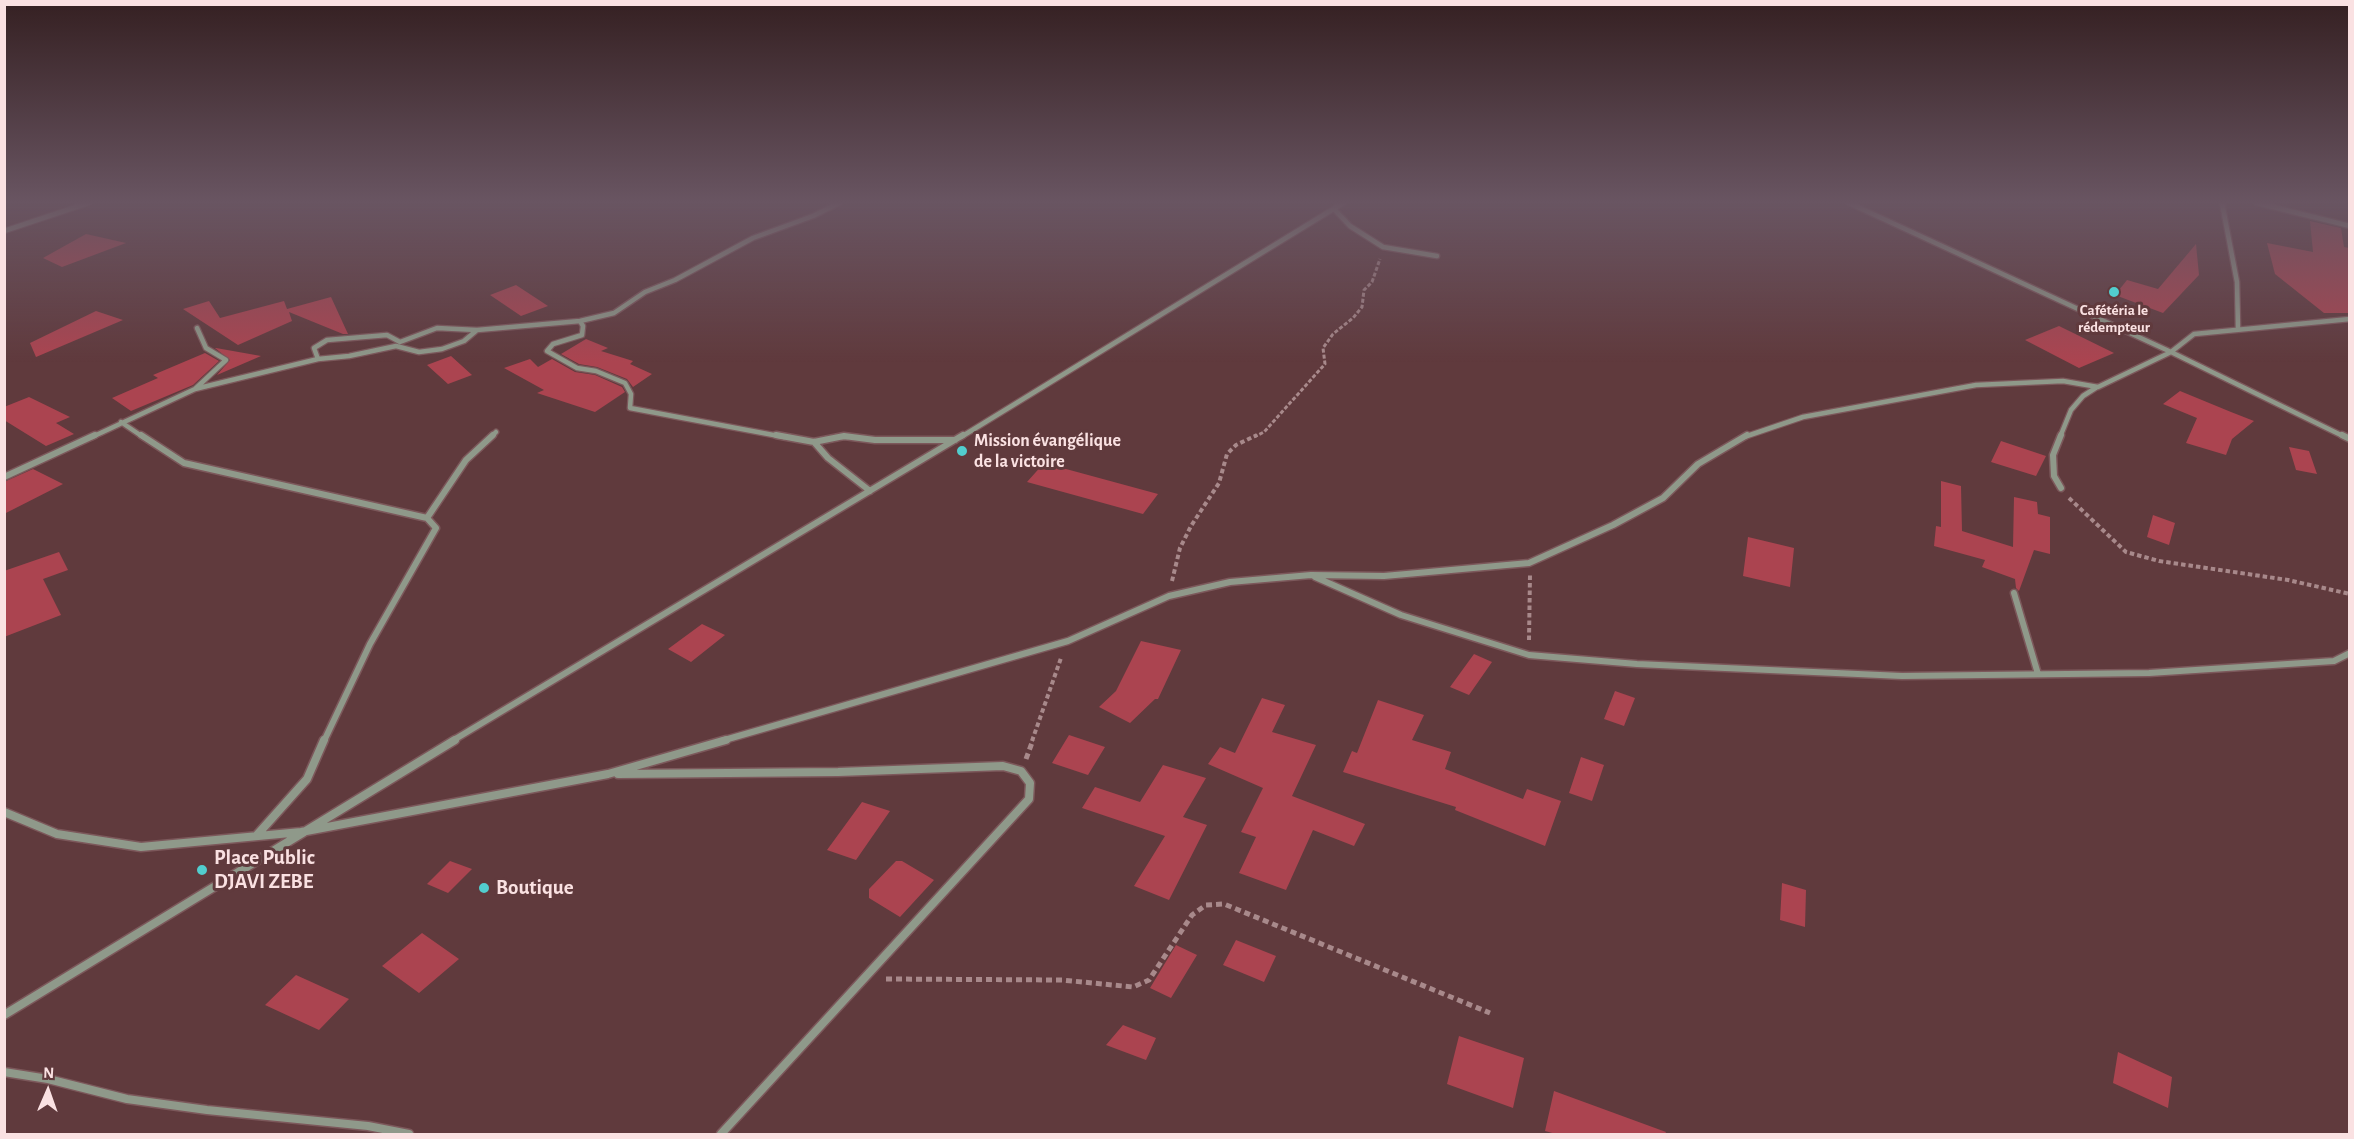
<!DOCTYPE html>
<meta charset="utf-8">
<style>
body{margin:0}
#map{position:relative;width:2354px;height:1139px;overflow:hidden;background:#603a3d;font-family:"Alegreya Sans",sans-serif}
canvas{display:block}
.frame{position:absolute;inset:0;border:6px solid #fae1e2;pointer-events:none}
.north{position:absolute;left:18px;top:1061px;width:60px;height:60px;-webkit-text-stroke:4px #603a3d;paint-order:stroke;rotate:2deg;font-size:16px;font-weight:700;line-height:24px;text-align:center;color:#fae1e2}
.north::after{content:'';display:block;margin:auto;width:21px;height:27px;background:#fae1e2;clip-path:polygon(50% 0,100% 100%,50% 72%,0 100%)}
</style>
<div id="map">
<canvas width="2354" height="1139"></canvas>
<div class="frame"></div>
<div class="north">N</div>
</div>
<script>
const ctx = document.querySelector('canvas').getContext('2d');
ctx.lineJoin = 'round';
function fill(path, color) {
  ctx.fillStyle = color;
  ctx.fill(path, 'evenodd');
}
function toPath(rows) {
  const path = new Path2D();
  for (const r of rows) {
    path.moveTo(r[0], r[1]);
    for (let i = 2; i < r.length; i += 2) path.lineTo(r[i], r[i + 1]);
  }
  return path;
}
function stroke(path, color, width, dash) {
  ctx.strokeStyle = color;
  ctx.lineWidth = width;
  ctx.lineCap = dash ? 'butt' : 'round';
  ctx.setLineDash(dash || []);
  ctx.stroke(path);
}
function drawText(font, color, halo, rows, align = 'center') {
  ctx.font = font + ' "Alegreya Sans",sans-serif';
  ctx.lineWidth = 6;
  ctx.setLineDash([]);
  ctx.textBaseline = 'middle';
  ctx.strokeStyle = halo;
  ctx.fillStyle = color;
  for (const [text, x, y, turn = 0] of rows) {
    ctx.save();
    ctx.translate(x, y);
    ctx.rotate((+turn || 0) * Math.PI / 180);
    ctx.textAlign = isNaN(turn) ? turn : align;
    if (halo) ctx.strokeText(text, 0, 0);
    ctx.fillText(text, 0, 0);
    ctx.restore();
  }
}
const building = toPath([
 [2310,221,2341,228,2344,247,2349,248,2349,313,2324,313,2275,274,2267,243,2313,252],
 [86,234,126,243,62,267,43,258],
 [2196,244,2199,275,2163,313,2115,295,2127,280,2158,289],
 [516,285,548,306,521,316,490,295],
 [331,297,348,334,343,334,289,312,292,321,238,345,183,309,209,301,220,318,284,301,287,309],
 [96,311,123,320,36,357,30,343],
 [2059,326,2114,353,2079,368,2025,340],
 [586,339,608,348,601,351,633,361,630,364,652,374,633,387,627,379,597,367,579,364,561,354],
 [215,348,216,348,261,356,217,375,230,360],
 [205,353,219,361,193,385,131,411,112,398,158,378,153,375],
 [451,356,472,375,448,384,427,365],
 [530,359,538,367,552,359,575,372,595,375,622,387,625,392,595,412,537,393,544,390,504,368],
 [2180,391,2231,412,2254,421,2232,439,2226,455,2186,443,2197,418,2163,404],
 [29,397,70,417,56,423,74,434,46,446,4,420,4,407],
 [2001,441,2046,456,2036,476,1991,462],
 [2289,447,2309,451,2317,474,2296,470],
 [1044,463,1158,494,1143,514,1027,482],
 [33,469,63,484,4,514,4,482],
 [1941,481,1961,486,1962,531,2013,547,2014,497,2037,502,2038,514,2050,517,2050,554,2034,550,2019,591,2016,588,2015,579,1982,567,1985,560,1934,546,1936,526,1941,527],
 [2153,515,2175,523,2169,545,2147,537],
 [1748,537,1794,548,1790,587,1743,576],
 [59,552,68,570,43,579,61,615,4,637,4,571],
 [702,624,725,635,691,662,668,649],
 [1141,641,1181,650,1158,699,1155,699,1130,723,1099,707,1116,691],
 [1474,654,1492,662,1469,695,1450,687],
 [1615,691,1635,698,1624,726,1604,719],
 [1262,698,1285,705,1272,732,1316,745,1292,796,1365,824,1354,846,1313,830,1286,890,1239,873,1256,837,1241,832,1263,788,1208,764,1220,747,1235,753],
 [1378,700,1424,715,1412,740,1451,752,1445,769,1523,799,1527,789,1561,801,1545,846,1455,810,1456,807,1343,772,1352,751,1357,753],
 [1069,735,1105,747,1088,775,1052,763],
 [1581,757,1604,765,1592,801,1569,793],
 [1163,765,1206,778,1183,817,1207,825,1169,900,1134,886,1165,836,1082,808,1095,787,1140,802],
 [862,802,890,811,856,860,827,850],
 [450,861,472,869,448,893,427,884],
 [896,861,902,861,934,880,900,917,869,898,869,889],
 [1782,883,1806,890,1805,927,1780,920],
 [422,933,459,959,419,993,382,966],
 [1236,940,1276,956,1264,982,1223,965],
 [1176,945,1197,955,1171,998,1150,988],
 [296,975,349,999,319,1030,265,1005],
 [1123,1025,1156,1038,1146,1060,1106,1045],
 [1459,1036,1524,1058,1513,1108,1447,1084],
 [2118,1052,2172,1077,2168,1108,2113,1083],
 [1554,1091,1666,1132,1665,1134,1556,1134,1545,1131]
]);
const pathFar2 = toPath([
 [1254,437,1264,432,1325,364,1323,348,1333,334,1353,318,1362,307,1364,290,1372,282,1380,259]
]);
const pathFar1 = toPath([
 [2069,498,2126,552,2159,561,2288,580,2350,594],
 [1172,581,1180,548,1191,526,1219,483,1227,454,1236,445,1257,435],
 [1529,640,1530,575],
 [1032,741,1061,658]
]);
const path = toPath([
 [1026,759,1033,740],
 [886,979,1062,980,1133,987,1149,980,1192,915,1206,905,1224,904,1490,1013]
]);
const minorFar2 = toPath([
 [1849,203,2171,352,2345,437],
 [2222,203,2237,282,2238,328],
 [2257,203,2350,226],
 [1335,210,1350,226,1383,247,1437,256],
 [4,231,88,203],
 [580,321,583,326,582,335,553,344,547,351,577,368,596,371,625,383,631,394,630,408,784,437],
 [318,359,314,348,327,340,387,335,400,342,437,328,477,330],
 [195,389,226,360,206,348,197,328],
 [121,422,143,437],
 [92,437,195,389,318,359,349,356,396,346,419,352,442,349,464,341,477,330,580,321,614,313,645,292,675,280,753,238,813,216,839,203],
 [491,437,496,432],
 [841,437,848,437],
 [961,437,1343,203],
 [1744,437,1803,417,1976,385,2063,381,2098,387,2171,352,2194,334,2350,319],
 [2060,437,2071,410,2083,396,2097,387]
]);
const minorFar1 = toPath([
 [141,435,184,463,427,518,436,528,370,644,324,741],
 [776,435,814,442,844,436,875,440,955,440],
 [2061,435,2053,455,2054,476,2061,488],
 [2342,435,2350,439],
 [814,442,828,458,870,491],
 [4,477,95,435],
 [427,518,466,460,493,435],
 [1315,577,1401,615,1529,655,1637,664,1902,676,2149,673,2334,661,2350,653],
 [2014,593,2038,674],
 [452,741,963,435],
 [721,741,1068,641,1169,596,1230,582,1311,575,1384,576,1529,563,1613,525,1663,498,1698,464,1747,435]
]);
const minor = toPath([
 [618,774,838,772,1003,766,1021,771,1030,783,1029,799,721,1134],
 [4,812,57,834,141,847,301,832,608,774,726,740],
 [257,835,307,779,324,740],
 [4,1015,455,740],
 [4,1072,48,1079,127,1099,207,1110,368,1126,409,1134]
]);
const markers = [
 [2114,292,6,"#52cdce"],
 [962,451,6,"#52cdce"],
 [202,870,6,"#52cdce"],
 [484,888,6,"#52cdce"]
];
const farPoinames = [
 ["Cafétéria le",2114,310],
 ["rédempteur",2114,327]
];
const poiNames = [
 ["Mission évangélique",974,441],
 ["de la victoire",974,462]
];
const nearPoinames = [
 ["Place Public",214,858],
 ["DJAVI ZEBE",214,882],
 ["Boutique",496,888]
];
fill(building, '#ab4450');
stroke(minorFar2, '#7c585b', 7);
stroke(minorFar1, '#7c585b', 9);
stroke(minor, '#7c585b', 11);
stroke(pathFar2, '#a8898b', 3, [4, 2]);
stroke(pathFar1, '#a8898b', 4, [4.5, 3]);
stroke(path, '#a8898b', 5, [6, 4]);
stroke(minorFar2, '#8f998a', 4.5);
stroke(minorFar1, '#8f998a', 6);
stroke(minor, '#8f998a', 8);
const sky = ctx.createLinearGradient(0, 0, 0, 362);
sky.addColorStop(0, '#352022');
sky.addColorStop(0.56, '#695562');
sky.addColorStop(1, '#69556200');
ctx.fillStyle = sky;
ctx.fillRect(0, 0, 2354, 362);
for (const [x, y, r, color] of markers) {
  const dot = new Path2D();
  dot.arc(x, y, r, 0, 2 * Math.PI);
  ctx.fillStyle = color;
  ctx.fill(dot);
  stroke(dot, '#603a3d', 2);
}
drawText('bold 15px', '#fae1e2', '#603a3d', farPoinames);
drawText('bold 18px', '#fae1e2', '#603a3d', poiNames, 'left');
drawText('bold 21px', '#fae1e2', '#603a3d', nearPoinames, 'left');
</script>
